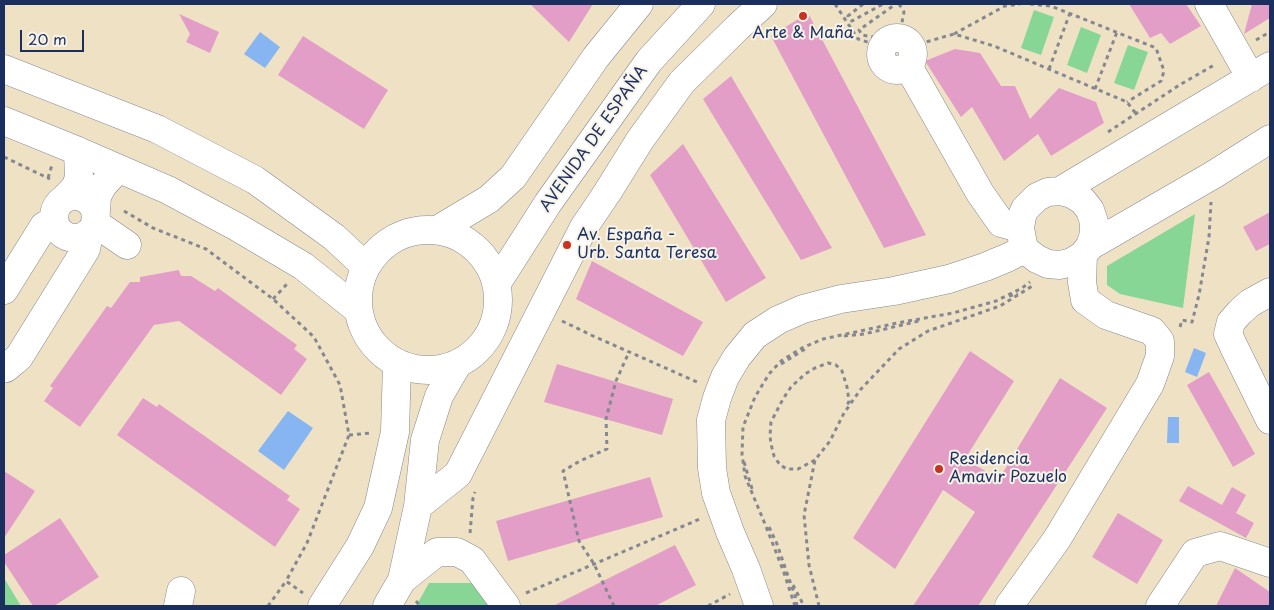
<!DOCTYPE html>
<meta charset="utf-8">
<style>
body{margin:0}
#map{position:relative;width:1274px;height:610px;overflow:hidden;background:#efe2c4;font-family:"Playpen Sans",sans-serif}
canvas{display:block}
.frame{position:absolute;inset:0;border:5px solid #1b2f5e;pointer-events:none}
.scale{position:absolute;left:20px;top:30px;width:64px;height:22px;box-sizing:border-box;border:2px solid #1b2f5e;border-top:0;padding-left:6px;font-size:15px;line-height:18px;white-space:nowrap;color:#1b2f5e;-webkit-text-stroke:4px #f7f3e8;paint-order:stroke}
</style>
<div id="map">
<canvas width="1274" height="610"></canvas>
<div class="frame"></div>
<div class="scale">20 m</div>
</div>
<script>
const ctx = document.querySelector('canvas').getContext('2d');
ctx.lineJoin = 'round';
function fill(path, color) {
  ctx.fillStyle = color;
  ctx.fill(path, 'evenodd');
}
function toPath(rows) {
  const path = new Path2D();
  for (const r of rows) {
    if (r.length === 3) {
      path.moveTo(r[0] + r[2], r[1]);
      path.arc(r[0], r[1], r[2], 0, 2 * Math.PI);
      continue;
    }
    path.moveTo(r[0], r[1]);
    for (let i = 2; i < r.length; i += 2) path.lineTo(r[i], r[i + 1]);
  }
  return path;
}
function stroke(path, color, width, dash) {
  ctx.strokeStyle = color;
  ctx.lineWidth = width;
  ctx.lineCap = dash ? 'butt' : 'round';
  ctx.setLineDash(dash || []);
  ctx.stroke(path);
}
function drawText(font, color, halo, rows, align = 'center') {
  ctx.font = font + ' "Playpen Sans",sans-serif';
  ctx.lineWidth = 4;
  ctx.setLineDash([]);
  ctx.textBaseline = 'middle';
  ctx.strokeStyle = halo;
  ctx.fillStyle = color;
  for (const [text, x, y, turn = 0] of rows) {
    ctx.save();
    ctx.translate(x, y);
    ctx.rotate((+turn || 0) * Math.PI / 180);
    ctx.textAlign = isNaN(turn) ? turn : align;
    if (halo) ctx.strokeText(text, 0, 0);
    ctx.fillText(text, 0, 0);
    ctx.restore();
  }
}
const green = toPath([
 [1034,10,1054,17,1041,55,1021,48],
 [1081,27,1101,35,1087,73,1067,65],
 [1128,45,1148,52,1134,90,1114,83],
 [1195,214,1183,308,1120,294,1107,285,1107,266],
 [4,578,21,606,4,606],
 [429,583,472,583,490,606,416,606]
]);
const water = toPath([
 [260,32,280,47,265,68,244,54],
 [1194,348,1206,353,1197,377,1185,372],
 [288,411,313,428,284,470,258,451],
 [1168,417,1179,417,1179,443,1167,443]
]);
const building = toPath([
 [530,4,593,4,569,42],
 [1129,4,1186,4,1201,26,1170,44,1161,33,1150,38],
 [1252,4,1270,4,1270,18,1244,34],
 [808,13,926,235,884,248,771,36],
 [179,14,219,32,210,53,186,42,190,34],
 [303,36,388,90,364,129,278,75],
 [955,49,980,53,1001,86,1015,86,1030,119,1059,88,1096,102,1104,123,1051,156,1038,134,1004,161,972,107,961,117,925,61],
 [731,76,832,248,801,260,703,99],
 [683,144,766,278,726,302,650,175],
 [1270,212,1270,244,1256,251,1243,227],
 [592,261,703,322,683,356,576,299],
 [179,270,181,276,191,276,215,291,218,288,297,345,294,349,307,359,281,395,179,321,154,325,80,427,44,401,53,388,50,386,107,306,111,308,130,282,140,282,140,277],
 [970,351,1014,381,965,459,999,479,1060,378,1107,408,978,606,913,606,975,512,943,490,895,569,853,538],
 [557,364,673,399,662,435,544,402],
 [1209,372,1255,454,1233,467,1187,385],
 [143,398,157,407,159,404,290,496,287,500,300,509,275,547,117,435],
 [4,471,35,491,4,538],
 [650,477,663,517,508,561,496,521],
 [1188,486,1222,505,1232,487,1246,495,1236,513,1254,523,1246,538,1179,501],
 [1118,513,1163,540,1137,584,1092,557],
 [60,518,99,577,54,606,33,606,4,562,4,555],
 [675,545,696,585,655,606,553,606],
 [1235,568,1270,592,1270,606,1216,606]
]);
const path = toPath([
 [835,4,858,39,883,47],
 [863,4,848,16,852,21,883,4],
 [1030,4,1051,6,1156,48,1164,71,1161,81,1127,102],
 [954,34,1005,6,1020,4],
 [899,38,904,12,899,4],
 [891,40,862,35,859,30,893,6,892,4],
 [1256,40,1270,32],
 [919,44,954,34,994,46,1127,102,1137,115],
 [1049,69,1070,13],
 [1095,89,1117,32],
 [1108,132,1181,84,1216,64],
 [4,157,50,179],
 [48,178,52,165],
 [124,211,153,228,206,249,273,299,314,337,340,385,349,435,307,543,286,581,303,593],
 [1009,296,1018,294],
 [273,299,287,284],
 [562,321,591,335,697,382],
 [1180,327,1182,320,1192,322,1199,295,1209,237,1211,202],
 [844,336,864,334,919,321],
 [781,364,805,349],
 [349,435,371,433],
 [815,460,798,469,787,469,780,465,774,456,771,444,770,436,771,422,783,399,791,387,805,374,815,368,828,363,836,365,842,371,847,387,849,401,847,406],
 [744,462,753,492],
 [769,527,777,544,788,576,795,595,797,606],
 [470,533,473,498,475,492],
 [793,585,804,606],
 [526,593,700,519],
 [416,601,420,606],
 [268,606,286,581],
 [614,606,594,564,579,541,563,471,580,461,607,449,606,419,616,381,629,352],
 [708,606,730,594],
 [795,606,783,570,765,524,745,476,742,454,743,427,755,397,769,374,781,361,802,348,823,339,897,323,953,313,996,301,1022,288,1030,282],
 [819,606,809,565,804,515,815,460,830,441,844,413,861,389,899,349,928,331,1000,306,1034,285]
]);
const minor = toPath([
 [1209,4,1251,78],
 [897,54,16],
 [908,66,980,193,1001,223,1020,228],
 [4,69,157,129,255,180,334,237,365,266],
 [1060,191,1270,66],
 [1060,191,1072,194,1083,201,1090,210,1094,222,1094,234,1090,246,1083,255,1072,262,1060,265,1048,264,1037,259,1024,249,1020,228,1022,216,1025,209,1037,197,1048,192,1060,191],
 [75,217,21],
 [66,197,75,188,79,178,78,151],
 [96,211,97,196,103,185,118,169],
 [95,223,127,245],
 [439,229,489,199,513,177,596,57,639,4],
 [1090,246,1213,175,1270,139],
 [4,290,44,226,54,220],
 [1270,292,1250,303,1240,312,1231,322,1228,334,1234,347,1270,420],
 [4,367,6,368,12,363,19,357,86,249,88,239,87,234],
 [418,506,458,474,584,227,607,193,640,140,682,82,738,27,763,4],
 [402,580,437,552,457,552,472,560,506,606],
 [178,606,181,591],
 [322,606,360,546,378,508,395,432,397,364],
 [387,606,402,580,418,506,425,440,439,396,457,365],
 [759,606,746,569,730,532,716,493,712,468,711,420,717,398,725,377,737,357,755,335,778,320,803,309,841,299,894,291,949,279,985,267,1009,257,1024,249],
 [1009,606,1057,539,1150,384,1160,356,1160,341,1152,331,1106,315,1085,300,1082,282,1083,255],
 [1160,606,1195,553,1220,546,1270,563]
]);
const major = toPath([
 [4,121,78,151,168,190,237,227,303,266,357,309],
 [428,300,70],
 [497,283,548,203,649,61,701,4]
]);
const markers = [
 [803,16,5,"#c8321e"],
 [567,245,5,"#c8321e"],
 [939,469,5,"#c8321e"]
];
const poiNames = [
 ["Arte & Maña",803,34,"center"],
 ["Av. España -",577,236],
 ["Urb. Santa Teresa",577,254],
 ["Residencia",949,460],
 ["Amavir Pozuelo",949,478]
];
const streetNames = [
 ["AVENIDA DE ESPAÑA",594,139,-55]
];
fill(green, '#87d695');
fill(water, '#86b5f1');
fill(building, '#e39ec7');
stroke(minor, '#858891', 29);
stroke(major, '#858891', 29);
stroke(path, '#858891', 3, [4, 4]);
stroke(minor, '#fff', 28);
stroke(major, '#fff', 28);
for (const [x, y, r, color] of markers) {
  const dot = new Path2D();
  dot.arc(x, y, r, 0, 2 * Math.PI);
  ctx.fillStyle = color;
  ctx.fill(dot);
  stroke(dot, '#f7f3e8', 2);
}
drawText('16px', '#1b2f5e', '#f7f3e8', poiNames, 'left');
drawText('16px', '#1b2f5e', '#f7f3e8', streetNames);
</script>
